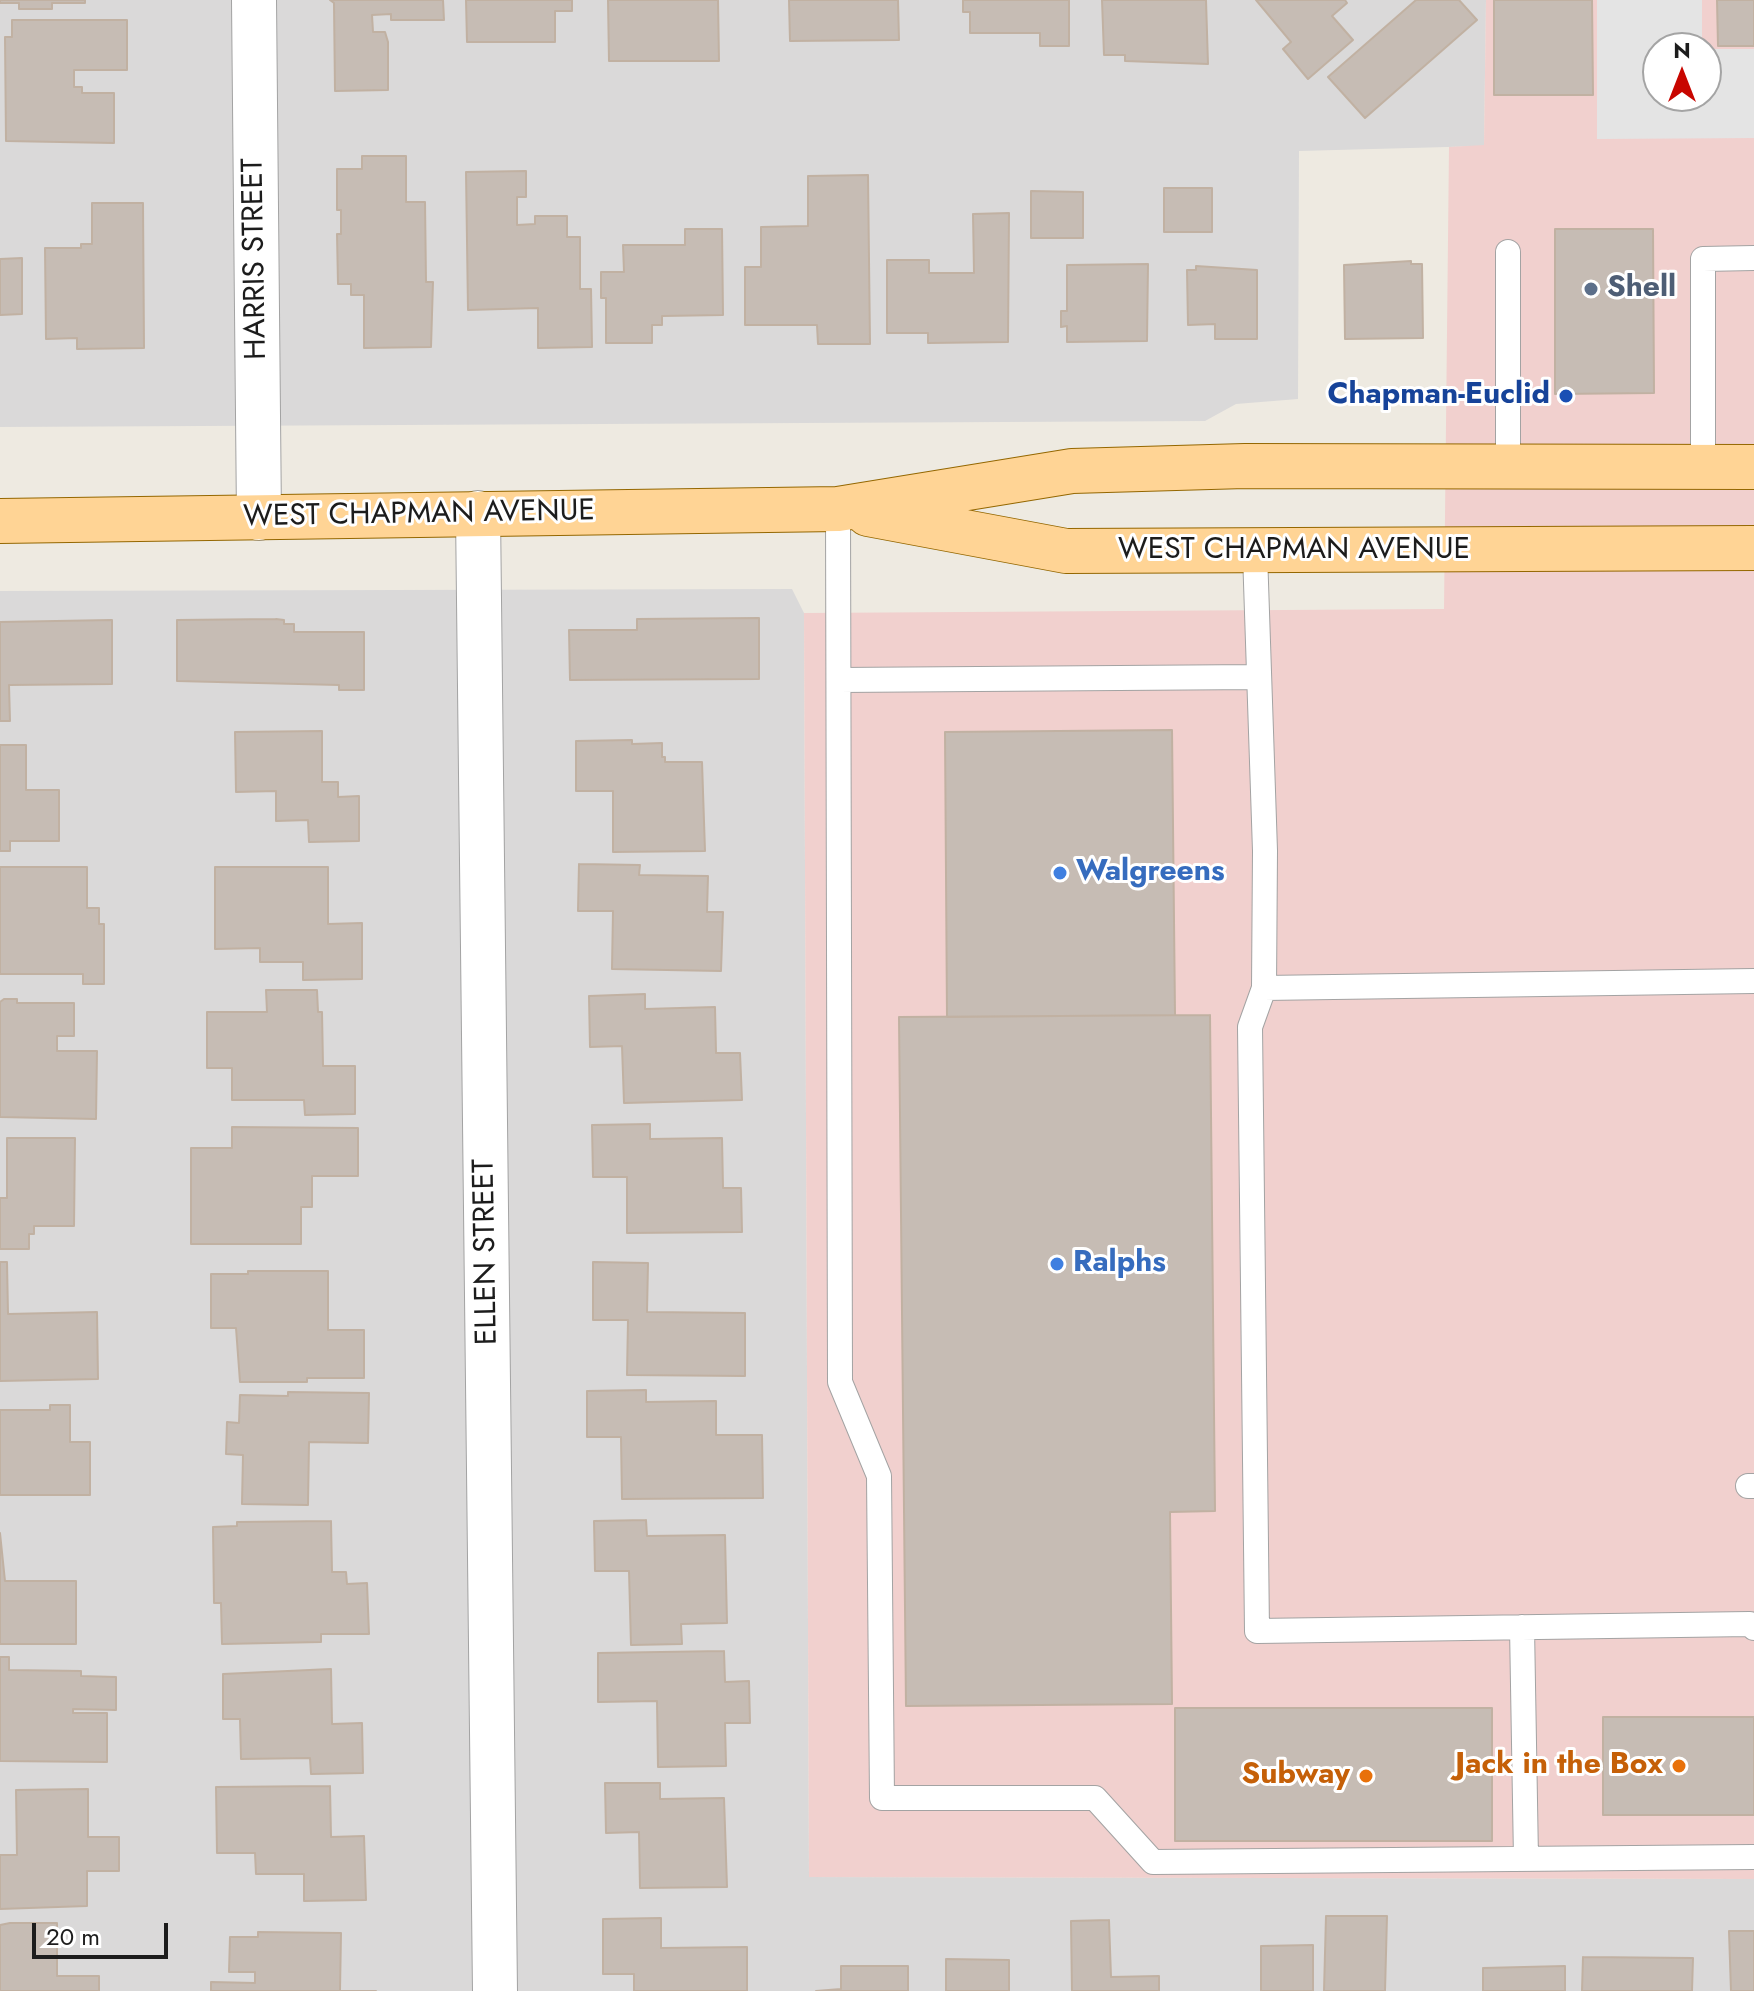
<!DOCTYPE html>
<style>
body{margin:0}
#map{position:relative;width:1754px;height:1991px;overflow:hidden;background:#eeeae1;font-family:Jost,sans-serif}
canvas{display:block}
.north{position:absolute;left:1642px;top:32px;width:80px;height:80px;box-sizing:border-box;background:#fff;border:2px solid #a4a4a4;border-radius:50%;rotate:0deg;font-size:22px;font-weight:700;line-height:32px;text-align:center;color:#1c1c1c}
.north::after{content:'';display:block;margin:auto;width:28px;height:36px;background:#c80600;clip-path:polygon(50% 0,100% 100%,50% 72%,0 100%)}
.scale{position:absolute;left:32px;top:1923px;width:136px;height:36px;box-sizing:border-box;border:4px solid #1c1c1c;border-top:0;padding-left:10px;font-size:24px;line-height:28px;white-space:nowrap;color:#1c1c1c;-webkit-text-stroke:6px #fff;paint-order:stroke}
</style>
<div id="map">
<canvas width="1754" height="1991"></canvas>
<div class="north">N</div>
<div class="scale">20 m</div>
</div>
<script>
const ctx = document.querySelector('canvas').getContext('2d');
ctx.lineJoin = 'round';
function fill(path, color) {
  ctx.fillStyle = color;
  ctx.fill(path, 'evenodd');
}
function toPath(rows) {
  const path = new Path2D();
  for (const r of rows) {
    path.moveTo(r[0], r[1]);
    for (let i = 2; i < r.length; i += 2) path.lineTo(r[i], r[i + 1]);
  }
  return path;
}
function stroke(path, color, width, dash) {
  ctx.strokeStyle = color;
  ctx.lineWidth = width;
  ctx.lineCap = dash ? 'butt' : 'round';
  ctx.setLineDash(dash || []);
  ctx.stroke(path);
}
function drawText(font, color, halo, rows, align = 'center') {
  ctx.font = font + ' Jost,sans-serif';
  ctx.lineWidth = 6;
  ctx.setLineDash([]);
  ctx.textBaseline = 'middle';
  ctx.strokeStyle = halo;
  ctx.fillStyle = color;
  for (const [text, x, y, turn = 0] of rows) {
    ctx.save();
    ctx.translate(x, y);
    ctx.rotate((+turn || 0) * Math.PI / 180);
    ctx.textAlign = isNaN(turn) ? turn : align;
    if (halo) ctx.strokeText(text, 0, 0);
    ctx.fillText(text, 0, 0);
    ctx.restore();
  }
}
const residential = toPath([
 [0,0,1486,0,1484,146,1299,151,1298,399,1236,404,1205,421,0,427],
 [792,589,804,613,809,1877,1754,1879,1754,1991,0,1991,0,591]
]);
const commercial = toPath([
 [1486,0,1754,0,1754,1879,809,1877,804,613,1444,609,1449,147,1484,145],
 [1658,48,1706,48,1706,96,1658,96]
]);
const parking = toPath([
 [1597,0,1702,0,1702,48,1658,48,1658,96,1706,96,1706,49,1754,49,1754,138,1597,139]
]);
const building = toPath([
 [0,0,85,0,85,3,52,3,52,9,19,9,19,3,0,3,0,0],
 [330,0,443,0,444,20,391,20,391,14,372,15,373,32,385,32,388,42,388,90,335,91,334,3,330,0],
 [466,0,572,0,572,11,555,11,555,42,467,42,466,0],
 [608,0,718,0,719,61,609,61,608,0],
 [789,0,898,0,899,40,790,41,789,0],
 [963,0,1069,0,1069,46,1040,46,1040,33,970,33,970,12,963,12,963,0],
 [1102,0,1206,0,1208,64,1125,61,1125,55,1104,55,1102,0],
 [1256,0,1345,0,1347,3,1332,16,1353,40,1308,79,1283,49,1291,42,1256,0],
 [1416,0,1459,0,1477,20,1365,118,1328,77,1416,0],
 [1494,0,1592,0,1593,95,1494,95,1494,0],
 [1717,0,1754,0,1754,46,1718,46,1717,0],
 [12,20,127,20,127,70,74,70,74,87,82,87,82,93,114,93,114,143,6,141,5,37,12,37,12,20],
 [362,156,406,156,406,202,425,202,426,282,433,282,431,347,364,348,364,295,351,295,351,284,338,284,337,234,341,234,341,210,337,210,337,169,362,169,362,156],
 [526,171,526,197,517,197,517,225,535,224,535,216,567,216,567,237,580,237,580,289,591,289,592,347,538,348,538,308,468,310,466,172,526,171],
 [868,175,870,344,818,344,817,325,745,325,745,267,761,267,761,227,808,226,808,176,868,175],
 [1164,188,1212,188,1212,232,1164,232,1164,188],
 [1031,191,1083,192,1083,238,1031,238,1031,191],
 [92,203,143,203,144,348,77,349,77,338,46,339,45,248,81,248,81,244,92,244,92,203],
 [1009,213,1008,342,928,343,928,333,887,333,887,260,929,260,929,273,974,273,973,214,1009,213],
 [685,229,722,229,723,315,662,316,662,325,652,325,652,343,606,343,606,298,601,298,601,272,624,272,623,245,685,245,685,229],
 [1555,229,1653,229,1654,393,1555,394,1555,229],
 [22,258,22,314,0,315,0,259,22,258],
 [1411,261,1411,264,1422,264,1423,338,1345,339,1344,265,1411,261],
 [1148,264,1147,341,1067,342,1067,326,1061,327,1061,311,1067,311,1067,265,1148,264],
 [1196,266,1257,270,1257,339,1215,339,1215,324,1188,325,1187,270,1196,270,1196,266],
 [759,618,759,679,570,680,569,630,637,630,637,619,759,618],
 [276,619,284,620,284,624,294,624,294,632,364,632,364,690,339,690,339,685,177,681,177,620,276,619],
 [112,620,112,684,9,685,10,721,0,721,0,622,112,620],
 [1172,730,1175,1015,947,1017,945,732,1172,730],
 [322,731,322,782,338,782,338,797,359,796,359,841,309,842,308,820,276,821,276,791,236,792,235,732,322,731],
 [632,740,632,744,662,743,662,757,665,757,665,762,702,762,705,851,613,852,613,791,576,791,576,741,632,740],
 [0,745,26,745,26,790,59,790,59,841,10,841,10,851,0,851,0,745],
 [579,864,640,865,639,875,708,876,707,912,723,912,721,971,612,969,613,911,578,911,579,864],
 [0,867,87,867,87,908,99,908,99,924,104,924,104,984,83,984,83,974,0,974,0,867],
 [215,867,328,867,328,924,362,923,362,979,303,980,303,962,260,962,260,948,215,949,215,867],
 [266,990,317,990,318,1012,322,1012,323,1066,355,1066,355,1114,305,1115,304,1100,232,1100,232,1068,207,1068,207,1012,267,1012,266,990],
 [645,994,645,1009,715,1007,716,1053,740,1053,742,1100,624,1103,622,1046,590,1047,589,996,645,994],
 [4,999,17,999,17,1003,74,1003,74,1036,57,1036,57,1051,97,1051,96,1119,0,1117,0,1002,4,999],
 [1210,1015,1215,1511,1170,1512,1172,1704,906,1706,899,1017,1210,1015],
 [650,1124,650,1139,722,1138,723,1188,741,1188,742,1232,627,1233,627,1177,593,1177,592,1125,650,1124],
 [232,1127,358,1128,358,1176,312,1176,312,1207,301,1207,301,1244,191,1244,191,1148,232,1148,232,1127],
 [7,1138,75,1138,74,1226,34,1226,34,1234,29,1234,29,1249,0,1249,0,1198,7,1198,7,1138],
 [0,1262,7,1262,8,1314,97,1312,98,1379,0,1381,0,1262],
 [593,1262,648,1263,647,1312,745,1313,745,1376,627,1375,628,1320,593,1320,593,1262],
 [248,1271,328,1271,328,1330,364,1330,364,1378,307,1378,307,1382,240,1382,236,1328,211,1328,211,1274,248,1274,248,1271],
 [646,1390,646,1402,716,1401,716,1435,762,1435,763,1498,622,1499,621,1437,587,1437,587,1391,646,1390],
 [288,1392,369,1393,368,1443,309,1442,308,1505,242,1504,243,1455,226,1454,227,1422,239,1423,240,1395,288,1396,288,1392],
 [50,1405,70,1405,70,1442,90,1442,90,1495,0,1495,0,1410,50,1410,50,1405],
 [646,1520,647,1536,725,1535,727,1623,681,1624,682,1644,631,1645,629,1571,595,1571,594,1521,646,1520],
 [331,1521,332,1572,346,1572,347,1584,367,1583,369,1634,321,1634,321,1642,222,1644,221,1603,214,1603,213,1527,237,1526,237,1522,331,1521],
 [0,1533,5,1581,76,1581,76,1644,0,1644,0,1533],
 [724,1651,725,1682,749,1681,750,1723,725,1723,726,1766,658,1767,657,1701,598,1702,598,1653,724,1651],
 [0,1657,9,1657,9,1670,81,1671,81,1676,116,1677,116,1710,73,1709,73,1713,107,1713,107,1762,0,1761,0,1657],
 [331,1669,332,1724,362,1723,363,1773,311,1774,310,1758,241,1759,240,1719,223,1719,223,1674,331,1669],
 [1175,1708,1492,1708,1492,1841,1175,1841,1175,1708],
 [1603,1717,1754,1717,1754,1815,1603,1815,1603,1717],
 [605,1783,660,1783,660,1799,724,1798,727,1887,640,1888,639,1832,606,1833,605,1783],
 [330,1786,331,1837,364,1836,366,1900,304,1901,304,1874,256,1874,255,1853,217,1853,216,1787,330,1786],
 [88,1789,88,1837,119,1837,119,1871,87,1871,87,1906,0,1909,0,1855,17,1855,16,1790,88,1789],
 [1326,1916,1387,1916,1385,1991,1324,1991,1326,1916],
 [661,1918,661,1948,747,1947,747,1991,634,1991,634,1974,603,1974,603,1919,661,1918],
 [1109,1920,1111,1977,1159,1976,1159,1991,1072,1991,1071,1921,1109,1920],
 [10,1923,57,1923,57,1976,99,1976,99,1991,0,1991,0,1925,10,1923],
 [1729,1931,1754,1931,1754,1991,1731,1991,1729,1931],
 [258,1932,341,1933,340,1991,376,1991,211,1991,211,1982,255,1983,255,1972,229,1972,230,1937,258,1937,258,1932],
 [1313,1945,1313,1991,1261,1991,1261,1946,1313,1945],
 [1583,1957,1693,1958,1692,1991,1582,1991,1583,1957],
 [946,1959,1009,1960,1009,1991,946,1991,946,1959],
 [841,1966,908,1966,908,1991,816,1991,841,1989,841,1966],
 [1565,1966,1565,1991,1483,1991,1483,1968,1565,1966]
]);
const service = toPath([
 [1508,252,1508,469],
 [1703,468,1703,259,1754,258],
 [838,509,840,1382,879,1476,882,1798,1095,1798,1153,1862,1754,1857],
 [1255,553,1265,851,1264,988,1250,1027,1257,1631,1750,1624,1754,1628],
 [839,680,1258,677],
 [1264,988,1754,981],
 [1748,1486,1754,1486],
 [1522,1627,1526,1859]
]);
const minor = toPath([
 [254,0,259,518],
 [478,513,495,1991]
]);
const primary = toPath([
 [868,514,1066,551,1754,548],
 [0,521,838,509,1072,471,1245,466,1754,467]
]);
const markers = [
 [1591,289,8,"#5c6f8a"],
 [1566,396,8,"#1a4fb4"],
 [1060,873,8,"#3f7fe0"],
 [1057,1264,8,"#3f7fe0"],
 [1679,1766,8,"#e8710a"],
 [1366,1776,8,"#e8710a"]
];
const streetNames = [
 ["HARRIS STREET",256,259,-91],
 ["WEST CHAPMAN AVENUE",419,515,-1],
 ["WEST CHAPMAN AVENUE",1294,551],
 ["ELLEN STREET",487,1252,-91]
];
const serviceNames = [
 ["Shell",1607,289]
];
const transitNames = [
 ["Chapman-Euclid",1550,396]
];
const shopNames = [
 ["Walgreens",1076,873],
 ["Ralphs",1073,1264]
];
const foodNames = [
 ["Jack in the Box",1663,1766],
 ["Subway",1350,1776]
];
fill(residential, '#dad9d9');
fill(commercial, '#f1d0ce');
fill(parking, '#e4e4e4');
fill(building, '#c6bcb4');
stroke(building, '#c1b1a2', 2);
stroke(service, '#a3a3a3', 26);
stroke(minor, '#a3a3a3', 46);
stroke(primary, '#946700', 46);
stroke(service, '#fff', 24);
stroke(minor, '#fff', 44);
stroke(primary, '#ffd495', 44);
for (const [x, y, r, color] of markers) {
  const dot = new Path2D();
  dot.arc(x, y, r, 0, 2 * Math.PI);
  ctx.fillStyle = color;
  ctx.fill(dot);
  stroke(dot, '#fff', 3);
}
drawText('30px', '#1c1c1c', '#fff', streetNames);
drawText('bold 30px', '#4e5e75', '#fff', serviceNames, 'left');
drawText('bold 30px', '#164399', '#fff', transitNames, 'right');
drawText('bold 30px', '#366cbe', '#fff', shopNames, 'left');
drawText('bold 30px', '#c56008', '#fff', foodNames, 'right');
</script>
